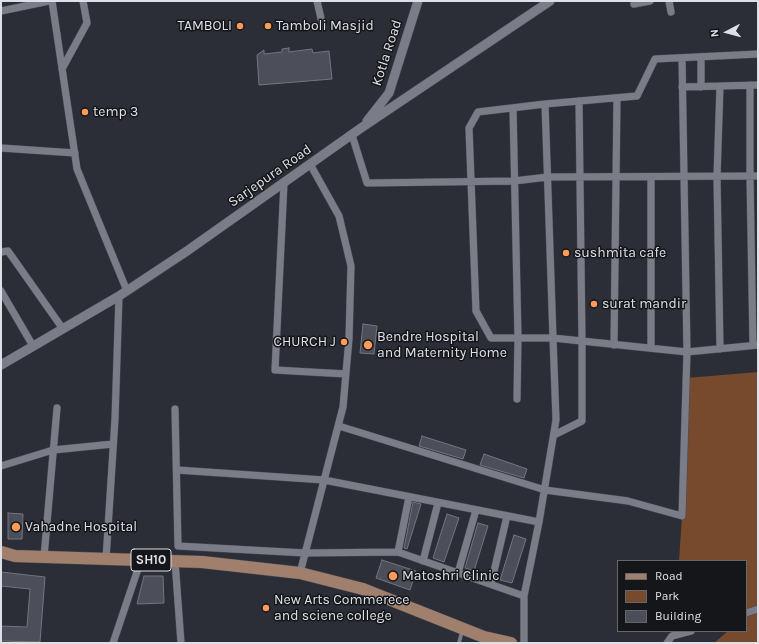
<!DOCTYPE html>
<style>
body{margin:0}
#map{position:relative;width:759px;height:644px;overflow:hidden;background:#2b2d37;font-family:Karla,sans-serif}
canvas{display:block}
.frame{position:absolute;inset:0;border:2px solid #dee0e6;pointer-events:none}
.legend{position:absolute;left:617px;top:560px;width:130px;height:72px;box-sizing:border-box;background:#15161a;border:1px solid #65676c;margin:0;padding:5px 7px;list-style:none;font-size:12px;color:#dee0e6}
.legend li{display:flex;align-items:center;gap:8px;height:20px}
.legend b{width:20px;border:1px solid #65676c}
.north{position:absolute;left:707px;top:12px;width:40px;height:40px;-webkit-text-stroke:3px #15161a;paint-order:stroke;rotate:264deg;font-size:11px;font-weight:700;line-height:16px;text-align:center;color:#dee0e6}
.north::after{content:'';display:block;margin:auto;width:14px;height:18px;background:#dee0e6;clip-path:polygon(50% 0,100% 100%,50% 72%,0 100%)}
</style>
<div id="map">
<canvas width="759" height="644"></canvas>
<div class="frame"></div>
<ul class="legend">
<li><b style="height:5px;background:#a17f6d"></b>Road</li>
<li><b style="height:11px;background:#774a2d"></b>Park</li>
<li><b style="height:11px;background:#4c4f59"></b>Building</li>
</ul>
<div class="north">N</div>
</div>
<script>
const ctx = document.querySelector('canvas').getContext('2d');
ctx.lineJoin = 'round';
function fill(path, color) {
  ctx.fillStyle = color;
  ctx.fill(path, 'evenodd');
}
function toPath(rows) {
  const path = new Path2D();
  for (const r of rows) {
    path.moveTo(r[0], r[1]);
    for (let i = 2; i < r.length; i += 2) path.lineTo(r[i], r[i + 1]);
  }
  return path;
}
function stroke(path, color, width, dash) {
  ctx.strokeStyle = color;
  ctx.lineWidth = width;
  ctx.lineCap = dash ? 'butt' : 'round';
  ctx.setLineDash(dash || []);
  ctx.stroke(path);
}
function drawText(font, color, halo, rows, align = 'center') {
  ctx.font = font + ' Karla,sans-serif';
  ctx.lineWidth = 3;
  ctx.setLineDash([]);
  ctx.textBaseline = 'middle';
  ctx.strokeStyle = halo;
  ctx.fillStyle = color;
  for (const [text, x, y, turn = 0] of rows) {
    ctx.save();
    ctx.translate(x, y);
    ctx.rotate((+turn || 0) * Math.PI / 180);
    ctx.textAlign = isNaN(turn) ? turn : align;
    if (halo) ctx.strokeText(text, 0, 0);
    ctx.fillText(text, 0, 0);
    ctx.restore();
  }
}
const green = toPath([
 [758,372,758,608,746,612,746,561,679,561,682,516,686,378],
 [758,610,758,643,714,643,728,631,746,631,746,615]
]);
const building = toPath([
 [289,48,289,52,312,49,313,53,329,51,332,79,259,85,257,55,264,50,264,54,282,52,282,49,289,48],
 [363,324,377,326,374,354,360,353,363,324],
 [422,436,466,450,463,459,419,446,422,436],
 [484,454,527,469,524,478,480,465,484,454],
 [413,502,421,504,407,549,404,548,413,502],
 [8,513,23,514,22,539,8,539,8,513],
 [447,514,459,518,444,562,433,558,447,514],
 [478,523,488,526,474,571,465,568,478,523],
 [514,535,526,539,512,583,500,580,514,535],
 [382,560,416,571,410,590,376,578,382,560],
 [1,572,45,577,40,642,1,641,1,626,27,627,30,589,1,586,1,572],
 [144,576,163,576,164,603,137,604,144,576]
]);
const service = toPath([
 [459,643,462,631]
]);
const minor = toPath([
 [52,1,77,169,127,291],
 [317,1,323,27],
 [669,1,671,12],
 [634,4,650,1],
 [1,11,49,1],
 [701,57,701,87],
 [62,69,87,23,83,1],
 [750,85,750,177,753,345],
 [720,86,717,177,720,349],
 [682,87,758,85],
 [545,104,637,96,655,59,758,54],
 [513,108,518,338,517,399],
 [352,135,367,183,514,181,548,177,758,176],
 [1,148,75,153],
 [284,183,275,370,346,374],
 [1,252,8,251,63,329],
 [1,291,33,346],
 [614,345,617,98],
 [651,348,651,177],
 [175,409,178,546,305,553,398,552,524,596],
 [339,426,545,490,628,501,682,516,687,352,682,58],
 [554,435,582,421,582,341,579,101],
 [1,466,53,450,113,444],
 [177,470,324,480,539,522],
 [398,552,409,497],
 [44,557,57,408],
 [106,559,115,419,119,296],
 [175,561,181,643],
 [423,561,438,503],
 [300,573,343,407,349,339,351,266,339,216,310,164],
 [458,573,476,510],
 [491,584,507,516],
 [746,613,758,609],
 [113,643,141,560],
 [524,643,524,596,539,522,556,420,553,338,545,104,478,112,469,128,476,311,491,338,553,338,687,352,758,345],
 [667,643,672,636,691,631]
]);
const tertiary = toPath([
 [367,121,389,93,418,1],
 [1,365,119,296,187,251,361,128,550,1]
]);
const primary = toPath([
 [1,552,15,556,202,562,300,573,363,589,484,637,511,643]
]);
const markers = [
 [240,26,4,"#fe9b59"],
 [268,26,4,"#fe9b59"],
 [85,112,4,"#fe9b59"],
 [566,253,4,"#fe9b59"],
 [594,304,4,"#fe9b59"],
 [344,342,4,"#fe9b59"],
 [368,345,5,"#fe9b59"],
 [16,527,5,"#fe9b59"],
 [393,576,5,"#fe9b59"],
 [266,608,4,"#fe9b59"]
];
const shields = [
 [151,560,40]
];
const shieldNames = [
 ["SH10",151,560]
];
const poiNames = [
 ["TAMBOLI",232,26,"right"],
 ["Tamboli Masjid",276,26],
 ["temp 3",93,112],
 ["sushmita cafe",574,253],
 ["surat mandir",602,304],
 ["Bendre Hospital",377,337],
 ["and Maternity Home",377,353],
 ["CHURCH J",336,342,"right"],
 ["Vahadne Hospital",25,527],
 ["Matoshri Clinic",402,576],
 ["New Arts Commerece",274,600],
 ["and sciene college",274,616]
];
const streetNames = [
 ["Kotla Road",387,53,-72],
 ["Sarjepura Road",270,176,-35]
];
fill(green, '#774a2d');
fill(building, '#4c4f59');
stroke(building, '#737581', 1);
stroke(service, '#494a52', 4.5);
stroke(minor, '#494a52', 8);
stroke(tertiary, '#494a52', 10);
stroke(primary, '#494a52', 13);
stroke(service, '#7a7d88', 3.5);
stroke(minor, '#7a7d88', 7);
stroke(tertiary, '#7a7d88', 9);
stroke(primary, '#a17f6d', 12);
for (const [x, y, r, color] of markers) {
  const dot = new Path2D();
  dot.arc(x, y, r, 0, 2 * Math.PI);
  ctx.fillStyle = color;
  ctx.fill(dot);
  stroke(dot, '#15161a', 1.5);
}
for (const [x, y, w] of shields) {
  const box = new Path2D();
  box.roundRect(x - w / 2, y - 11, w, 22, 3);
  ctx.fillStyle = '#15161a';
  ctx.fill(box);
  stroke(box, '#dee0e6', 1);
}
drawText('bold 13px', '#dee0e6', null, shieldNames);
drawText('14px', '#dee0e6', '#15161a', poiNames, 'left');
drawText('14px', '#dee0e6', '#15161a', streetNames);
</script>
